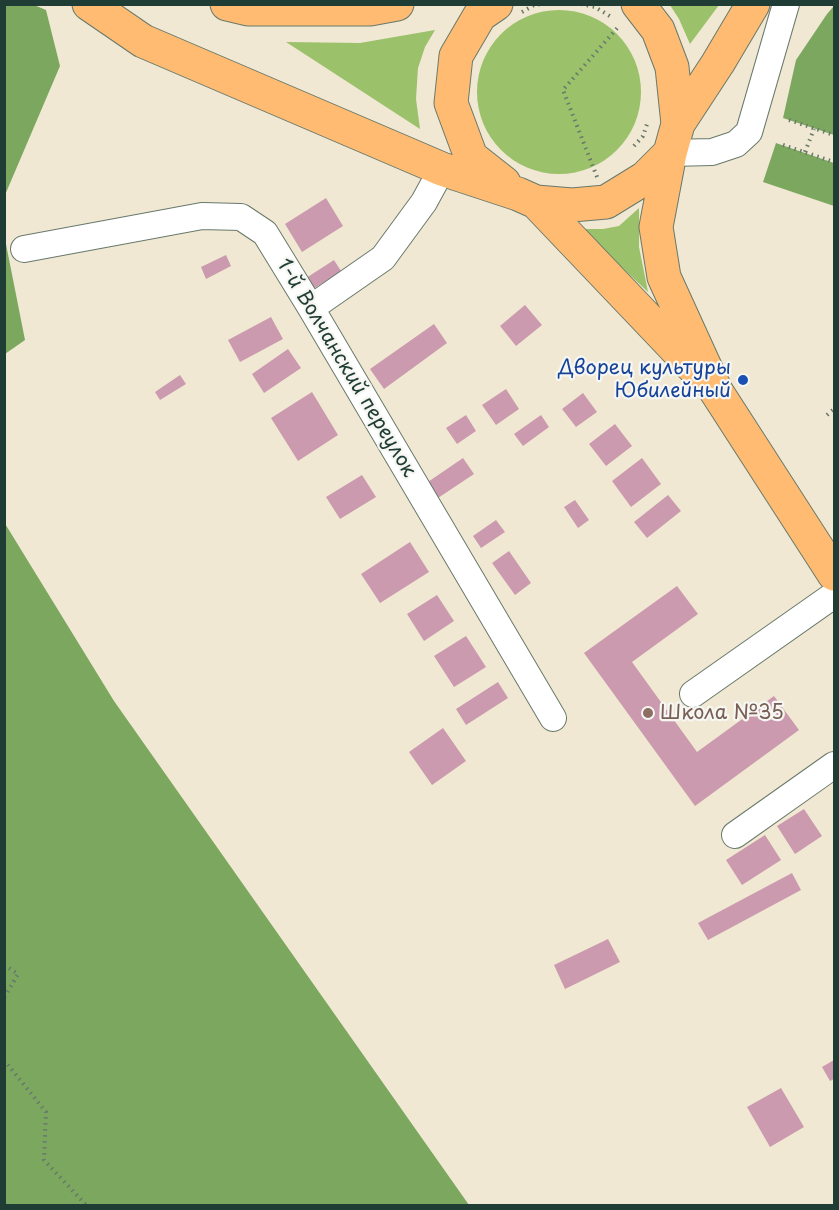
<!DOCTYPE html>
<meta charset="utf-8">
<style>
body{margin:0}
#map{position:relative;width:839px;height:1210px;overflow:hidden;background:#f0e8d2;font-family:"Playpen Sans",sans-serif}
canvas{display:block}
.frame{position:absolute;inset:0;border:6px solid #1f3d34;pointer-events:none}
</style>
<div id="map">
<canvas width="839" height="1210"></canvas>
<div class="frame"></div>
</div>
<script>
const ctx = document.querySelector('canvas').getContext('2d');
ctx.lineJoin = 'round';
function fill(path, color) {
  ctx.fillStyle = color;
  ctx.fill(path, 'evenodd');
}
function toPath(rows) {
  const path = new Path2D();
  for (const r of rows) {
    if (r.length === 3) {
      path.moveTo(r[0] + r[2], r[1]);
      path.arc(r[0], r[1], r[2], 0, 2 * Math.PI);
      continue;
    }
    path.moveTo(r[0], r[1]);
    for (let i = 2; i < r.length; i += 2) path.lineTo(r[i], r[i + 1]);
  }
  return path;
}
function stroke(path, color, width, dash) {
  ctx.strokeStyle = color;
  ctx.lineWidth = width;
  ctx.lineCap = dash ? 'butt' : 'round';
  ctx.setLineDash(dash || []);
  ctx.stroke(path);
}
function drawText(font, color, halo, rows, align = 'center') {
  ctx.font = font + ' "Playpen Sans",sans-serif';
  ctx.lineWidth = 4.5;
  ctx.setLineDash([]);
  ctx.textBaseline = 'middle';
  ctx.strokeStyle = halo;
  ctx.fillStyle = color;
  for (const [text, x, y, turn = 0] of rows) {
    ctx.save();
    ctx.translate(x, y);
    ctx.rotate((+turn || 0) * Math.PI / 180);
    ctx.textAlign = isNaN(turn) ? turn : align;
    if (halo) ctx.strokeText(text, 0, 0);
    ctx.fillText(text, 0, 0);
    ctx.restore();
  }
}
const green = toPath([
 [670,5,719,5,690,44,679,19],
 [559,92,82],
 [435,30,425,47,418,68,416,99,420,129,286,42,360,43],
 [639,208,639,247,648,292,581,229,603,229,619,226]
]);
const forest = toPath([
 [5,4,34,5,46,10,60,66,5,195],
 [834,6,834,135,783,118,796,60,827,14],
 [776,143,834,163,834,206,763,182],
 [4,234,25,340,5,354,4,354],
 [4,522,114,701,469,1205,5,1205]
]);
const building = toPath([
 [326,198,343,226,302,252,285,224],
 [226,255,231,266,206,279,201,267],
 [334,260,341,271,310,291,303,280],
 [525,305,542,325,516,346,500,326],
 [271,317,283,339,240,362,228,340],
 [434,324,447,343,384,389,370,369],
 [288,349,301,368,264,393,252,374],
 [180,375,186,384,160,400,155,392],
 [506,389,519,409,496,425,482,405],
 [312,392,338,435,298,461,271,418],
 [583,393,597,412,576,427,562,409],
 [466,415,476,431,457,444,446,428],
 [541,415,549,427,523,446,514,434],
 [615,424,632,446,606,466,589,444],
 [463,458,474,474,435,500,425,484],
 [642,458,661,484,631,507,612,481],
 [362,475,376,497,340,519,326,497],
 [668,495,681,511,647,538,634,522],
 [575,500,589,520,578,528,564,507],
 [496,520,505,532,481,548,473,536],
 [410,542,429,572,380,603,361,574],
 [509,551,531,583,515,595,492,563],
 [677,586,698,614,632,662,697,752,774,696,799,730,695,806,584,653],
 [437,595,454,621,424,641,407,614],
 [466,636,486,667,454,687,434,656],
 [498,682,508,698,466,725,456,709],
 [443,728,466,761,432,785,409,752],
 [804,809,822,836,795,854,777,826],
 [765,835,781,860,742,885,726,860],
 [792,873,801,890,708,940,698,923],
 [608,939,620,962,565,989,554,965],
 [834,1060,834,1079,830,1081,822,1067],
 [781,1088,804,1127,770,1147,747,1107]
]);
const path = toPath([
 [581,4,595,7,613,18],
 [522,12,534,5,541,4],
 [789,120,834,135],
 [783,145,834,162],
 [634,146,643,136,647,124],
 [805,152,814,129],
 [597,177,563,90,619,26],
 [827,415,834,409],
 [4,965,18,974,4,998],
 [4,1060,46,1112,44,1160,87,1206]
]);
const minor = toPath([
 [670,153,712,152,736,144,749,132,786,4],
 [24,249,202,216,241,217,265,233,311,308,553,718],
 [311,308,383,258,424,202,442,169],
 [693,694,834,595],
 [735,835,834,765]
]);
const major = toPath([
 [89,4,143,41,442,169,518,194,536,202,572,205,606,202,645,178,670,153],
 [227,4,248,9,370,9,397,4],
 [496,4,480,15,456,56,451,103,471,157,504,183],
 [638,4,658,30,672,67,678,124],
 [753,4,718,63,678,124,670,153,656,227,664,277,716,391,834,574],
 [536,202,698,372]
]);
const markers = [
 [743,380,6,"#1a4fb4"],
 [648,713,6,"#8d6e63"]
];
const streetNames = [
 ["1-й Волчанский переулок",346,368,59]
];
const transitNames = [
 ["Дворец культуры",731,368],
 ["Юбилейный",731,391]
];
const educationNames = [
 ["Школа №35",660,713]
];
fill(green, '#9bc16b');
fill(forest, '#7ca75f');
fill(building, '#cb9aaf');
stroke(minor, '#68796b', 28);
stroke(major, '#68796b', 35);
stroke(path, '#68796b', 4, [1.5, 4.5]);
stroke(minor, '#fff', 26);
stroke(major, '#ffbb71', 33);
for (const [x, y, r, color] of markers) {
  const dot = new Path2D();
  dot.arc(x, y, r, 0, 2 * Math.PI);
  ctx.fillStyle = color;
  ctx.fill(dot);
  stroke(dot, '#f6f6f2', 2);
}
drawText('20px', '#1f3d34', '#f6f6f2', streetNames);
drawText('20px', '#164399', '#f6f6f2', transitNames, 'right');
drawText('20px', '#785e54', '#f6f6f2', educationNames, 'left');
</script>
